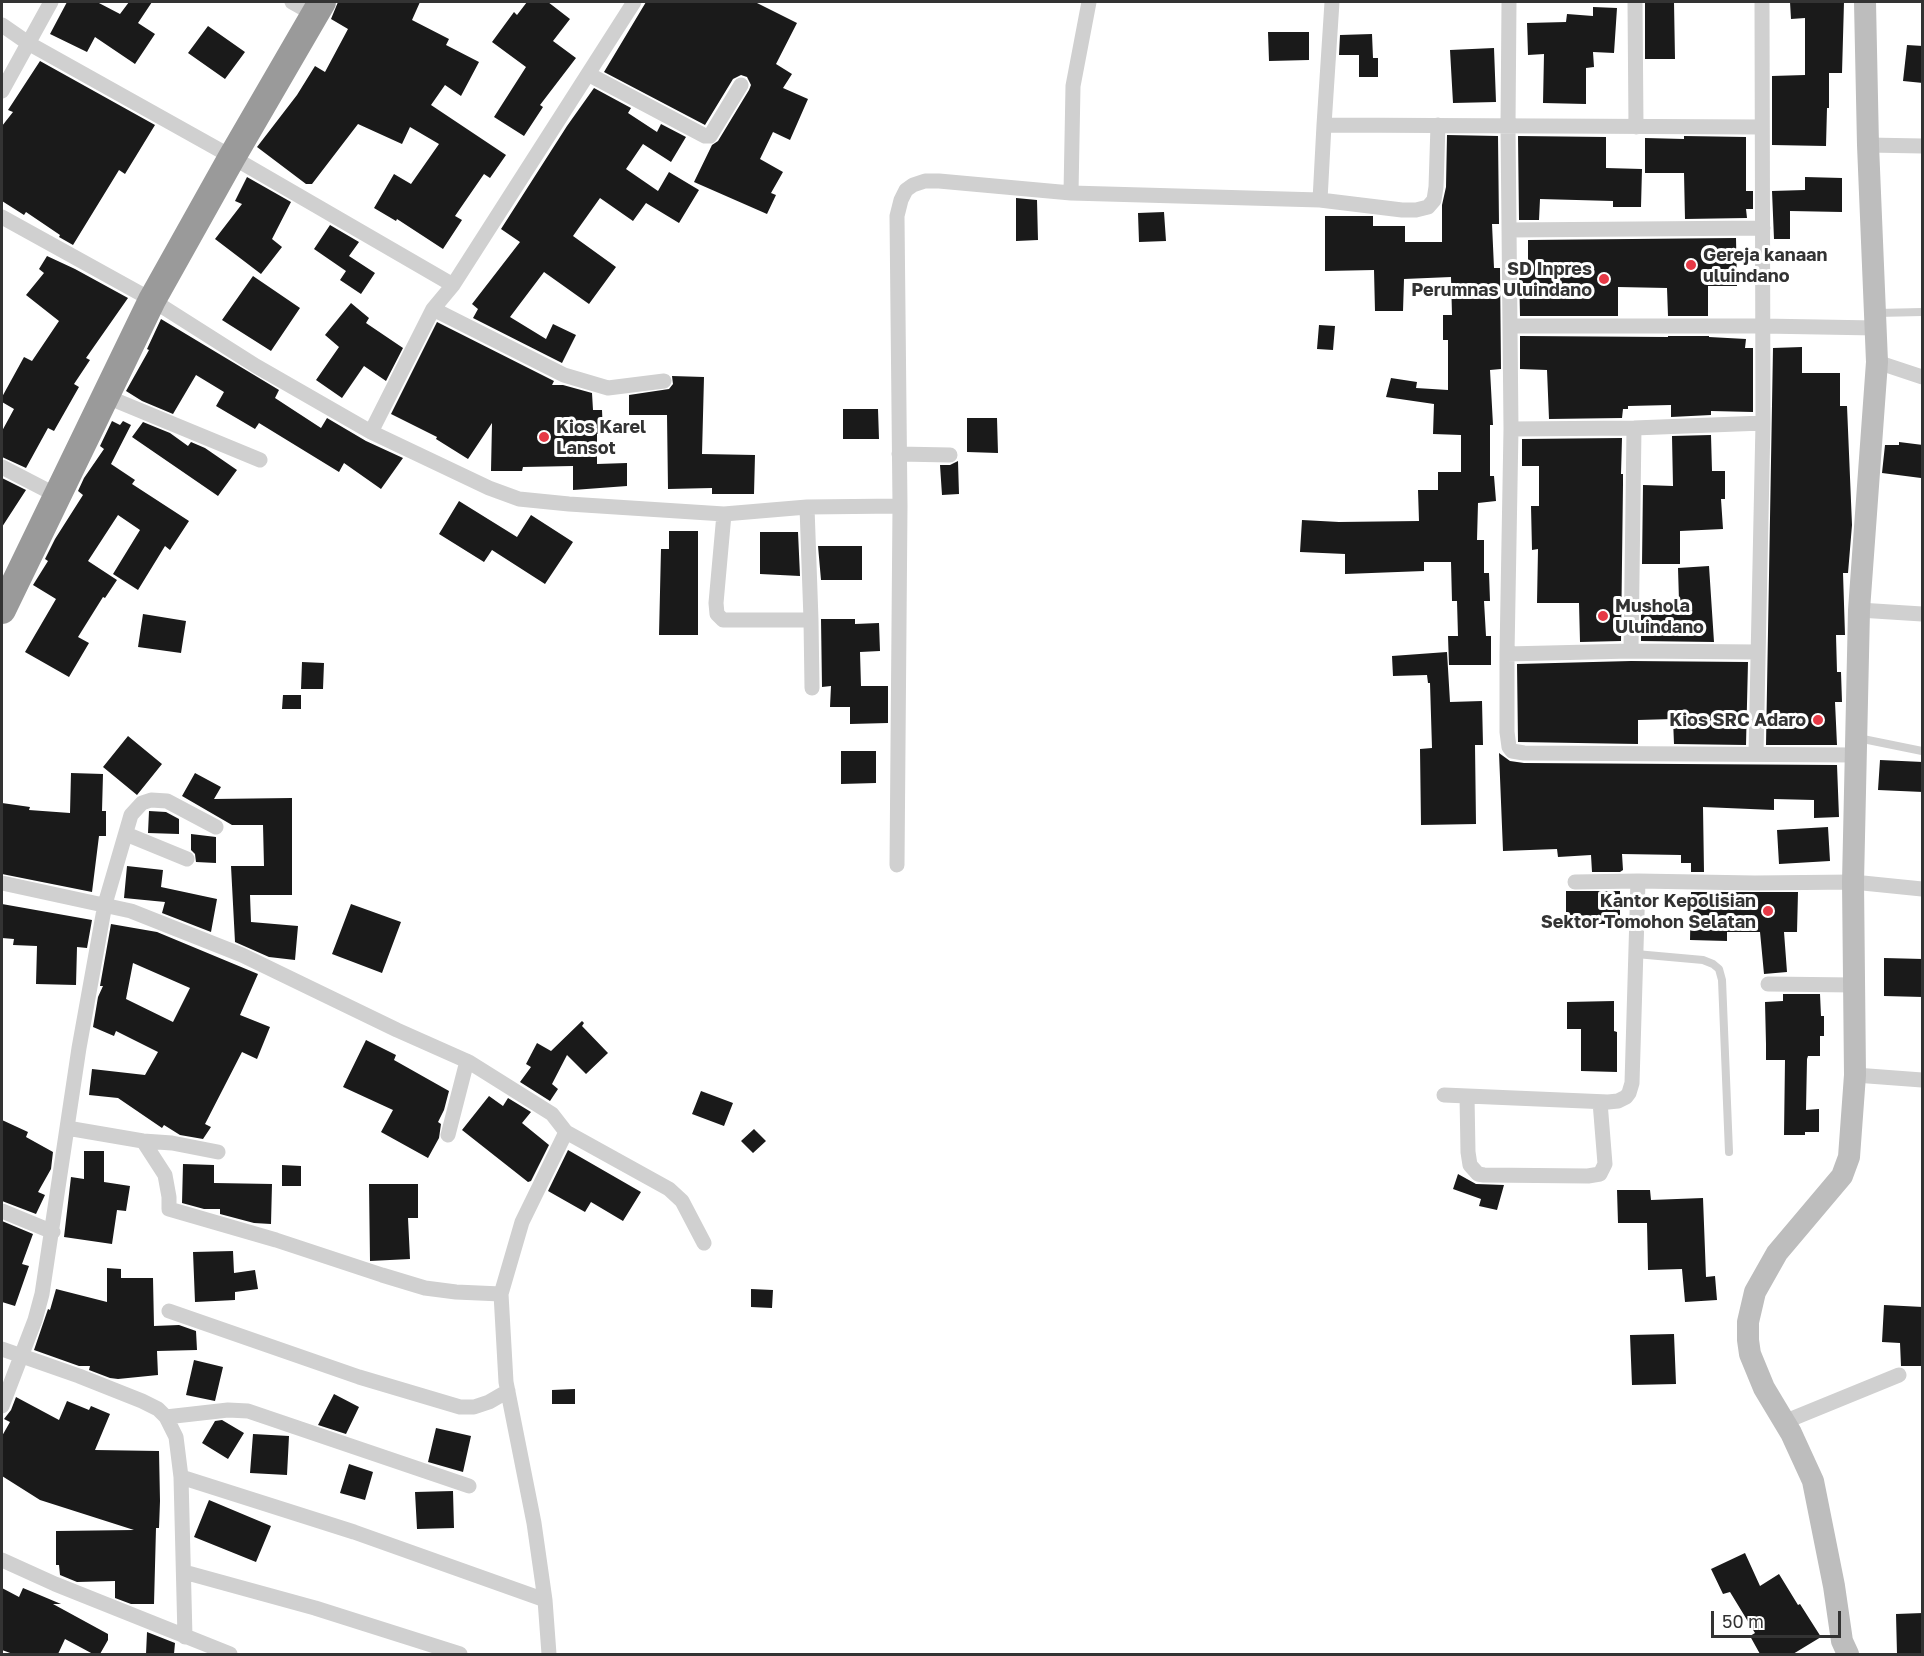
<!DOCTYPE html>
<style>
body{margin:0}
#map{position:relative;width:1924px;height:1656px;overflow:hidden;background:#fff;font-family:"Golos Text",sans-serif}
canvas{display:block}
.frame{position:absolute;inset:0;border:3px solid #333;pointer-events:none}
.scale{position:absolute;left:1711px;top:1611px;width:130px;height:27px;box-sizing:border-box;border:3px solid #333;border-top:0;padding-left:8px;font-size:18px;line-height:21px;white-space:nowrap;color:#333;-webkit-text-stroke:4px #fff;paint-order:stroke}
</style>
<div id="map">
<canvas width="1924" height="1656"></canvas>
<div class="frame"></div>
<div class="scale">50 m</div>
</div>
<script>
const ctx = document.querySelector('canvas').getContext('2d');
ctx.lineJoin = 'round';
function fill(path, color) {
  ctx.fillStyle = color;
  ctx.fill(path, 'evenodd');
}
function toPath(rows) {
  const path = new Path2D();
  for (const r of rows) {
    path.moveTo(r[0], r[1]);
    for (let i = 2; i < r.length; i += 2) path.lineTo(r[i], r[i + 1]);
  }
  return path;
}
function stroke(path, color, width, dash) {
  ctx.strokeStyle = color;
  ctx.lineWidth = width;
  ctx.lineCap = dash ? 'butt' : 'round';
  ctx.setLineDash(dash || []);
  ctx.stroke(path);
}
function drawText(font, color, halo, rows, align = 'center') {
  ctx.font = font + ' "Golos Text",sans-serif';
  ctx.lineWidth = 6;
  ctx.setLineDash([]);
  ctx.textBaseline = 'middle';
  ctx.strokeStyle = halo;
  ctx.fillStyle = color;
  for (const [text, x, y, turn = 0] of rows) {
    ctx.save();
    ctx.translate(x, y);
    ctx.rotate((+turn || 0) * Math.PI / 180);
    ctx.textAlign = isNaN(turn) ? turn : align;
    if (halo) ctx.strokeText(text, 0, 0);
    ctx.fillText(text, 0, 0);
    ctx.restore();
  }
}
const building = toPath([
 [67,2,97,2,120,14,129,2,152,2,138,23,155,34,135,64,95,37,87,52,50,34],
 [338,2,420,2,412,20,449,39,446,45,479,62,461,96,445,85,431,105,506,155,490,178,484,174,455,216,462,220,443,249,397,219,396,221,374,208,394,174,411,184,439,144,410,127,402,144,358,124,312,184,306,184,257,147,297,95,315,66,325,72,348,29,331,19],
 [527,2,548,2,570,19,553,41,576,58,540,105,543,107,524,136,494,117,526,67,492,42,514,12,517,15],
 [646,2,755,2,797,23,776,64,792,74,783,88,808,99,790,140,773,132,760,159,783,172,771,193,776,195,767,214,694,182,712,145,718,141,749,90,751,85,747,77,741,75,733,79,705,125,604,72],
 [1645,2,1674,2,1675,59,1645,59],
 [1790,2,1844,2,1842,73,1829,73,1829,108,1827,108,1826,146,1772,145,1772,76,1805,75,1805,18,1791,19],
 [1593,7,1617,8,1614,53,1593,52,1594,67,1586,68,1586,104,1543,103,1544,54,1528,55,1527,23,1566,22,1567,14,1593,16],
 [208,26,245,52,225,79,188,53],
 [1268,32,1309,32,1309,60,1269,61],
 [1372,34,1373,58,1378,58,1378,77,1359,77,1359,55,1339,55,1340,35],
 [1907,45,1923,46,1923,83,1903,81],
 [1494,48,1496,102,1453,103,1450,50],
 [40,61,155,125,125,174,119,170,73,245,59,237,60,235,26,212,24,215,2,201,2,126,13,112,8,110],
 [594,88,631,108,628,113,657,132,661,124,686,137,671,162,643,144,626,169,658,191,669,172,699,190,679,223,646,203,633,221,600,198,573,236,616,267,589,304,544,272,510,317,546,339,553,324,576,335,562,363,473,318,478,309,472,304,520,242,501,229,567,126],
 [1447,135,1498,136,1499,224,1492,224,1494,268,1500,268,1501,369,1490,370,1493,425,1490,425,1490,476,1494,476,1496,501,1478,503,1477,540,1484,540,1484,573,1489,573,1490,601,1484,601,1486,636,1491,636,1491,665,1449,665,1448,636,1458,636,1457,601,1452,601,1451,562,1424,562,1424,571,1345,574,1345,554,1300,552,1302,520,1339,522,1419,521,1418,490,1438,490,1438,472,1461,472,1461,435,1433,434,1434,404,1386,397,1391,378,1417,382,1416,388,1448,390,1448,340,1443,340,1443,315,1452,315,1451,277,1404,279,1403,311,1375,311,1374,270,1325,271,1325,216,1373,216,1373,226,1405,226,1405,242,1442,242,1442,205,1446,187],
 [1518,136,1606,137,1606,168,1642,169,1641,207,1613,207,1613,201,1540,199,1539,220,1519,220],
 [1684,136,1746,137,1746,191,1753,191,1753,209,1746,209,1747,218,1685,219,1684,173,1645,173,1645,138,1684,139],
 [247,177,291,202,272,239,282,247,261,274,215,239,242,204,235,201],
 [1805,177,1842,178,1842,212,1790,211,1790,239,1774,239,1772,191,1805,190],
 [1016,198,1037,200,1038,240,1016,241],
 [1164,212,1166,241,1139,242,1138,213],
 [330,225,359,242,349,256,375,273,361,294,340,280,346,271,314,249],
 [1736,238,1737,286,1708,286,1708,316,1668,316,1667,288,1618,287,1618,316,1520,316,1519,268,1528,267,1528,240],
 [47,256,75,269,128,298,86,358,90,360,74,384,79,387,54,431,48,428,26,468,2,457,2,431,14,409,2,402,2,397,24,357,32,361,59,321,26,295,44,273,39,269],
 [253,276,300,308,271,351,222,320],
 [351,303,369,318,366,323,403,348,386,381,364,366,342,398,316,380,339,347,325,335],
 [161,319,279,390,275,398,321,428,327,418,366,441,403,458,381,489,344,463,339,472,259,423,255,429,216,406,224,392,196,375,173,414,142,401,126,391,149,350,147,349],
 [437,322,554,381,552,385,563,385,592,393,593,410,602,410,603,434,597,434,597,464,627,463,627,486,573,490,573,466,523,467,522,471,491,471,492,423,468,459,436,439,437,437,391,414],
 [1319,325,1335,326,1333,350,1317,349],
 [1520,336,1668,337,1668,336,1709,336,1709,337,1746,339,1745,348,1753,348,1753,412,1711,411,1711,415,1671,417,1671,405,1628,406,1628,409,1623,409,1622,418,1549,419,1547,370,1520,369],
 [1802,347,1802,373,1840,373,1840,406,1847,406,1852,525,1848,573,1843,573,1845,635,1836,635,1837,672,1841,672,1842,702,1835,702,1837,745,1766,745,1773,348],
 [672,376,704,377,702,454,755,455,754,494,712,494,712,488,668,489,667,415,629,415,629,395,669,389,673,384],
 [843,409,878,409,879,439,843,439],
 [967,418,997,418,998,453,967,452],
 [112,421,120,425,123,421,131,425,111,464,135,480,132,484,189,521,170,550,165,546,138,590,113,574,140,530,118,515,88,561,117,580,105,598,103,597,78,637,89,643,69,677,25,652,56,599,33,585,48,561,45,559,55,539,83,495,78,491,84,478,104,449,100,446],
 [143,422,170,433,188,446,191,442,205,448,237,470,218,496,132,437],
 [1711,435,1712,471,1725,471,1725,499,1721,499,1723,529,1680,531,1680,564,1642,564,1643,485,1673,486,1672,436],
 [1622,438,1621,474,1623,474,1623,484,1621,641,1580,642,1579,603,1537,603,1538,549,1532,550,1531,506,1539,506,1539,466,1522,466,1522,439],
 [1899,442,1923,445,1921,478,1882,473,1885,445,1899,445],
 [958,461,959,494,942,495,940,465,950,465],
 [2,478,26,490,2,527],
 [459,501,517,537,531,515,573,542,545,584,492,550,484,562,439,534],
 [669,531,698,531,698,635,659,635,661,549,669,549],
 [760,532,798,532,800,576,760,574],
 [818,546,862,546,862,580,821,580],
 [1709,566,1714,642,1641,641,1641,601,1679,601,1678,568],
 [143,614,186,621,181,653,138,647],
 [821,619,855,619,855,624,879,623,880,651,860,652,861,686,888,686,888,723,850,724,850,707,830,707,831,686,822,687],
 [1447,652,1450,702,1482,701,1483,745,1475,745,1476,824,1421,825,1420,749,1432,748,1430,683,1428,683,1427,675,1393,676,1392,656],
 [1631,661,1748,662,1746,745,1674,744,1673,719,1638,720,1638,744,1518,742,1517,664],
 [302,662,324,663,323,689,301,689],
 [283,695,301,695,301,709,282,709],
 [128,736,162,764,137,795,103,767],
 [841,751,876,751,876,783,841,784],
 [1499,753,1510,761,1524,763,1837,765,1839,817,1814,818,1814,800,1774,799,1774,810,1703,807,1704,872,1691,872,1691,863,1681,863,1681,855,1622,854,1623,870,1620,872,1592,872,1591,855,1558,857,1557,849,1503,851],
 [1880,760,1923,762,1923,792,1878,790],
 [71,773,103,774,102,811,106,811,106,836,99,836,92,892,2,874,2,803,30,807,29,810,70,813],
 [195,773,221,787,214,799,292,798,292,895,250,895,251,922,298,926,295,960,269,957,235,942,231,866,264,866,263,825,232,825,182,796],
 [149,811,166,812,179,819,179,834,148,833],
 [1828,827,1830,861,1779,864,1777,830],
 [191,834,216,837,216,863,196,862,195,854,191,850],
 [127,866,163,870,161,887,217,899,211,932,162,913,165,902,124,898],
 [1566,891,1620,891,1620,924,1566,924],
 [1691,892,1798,892,1797,932,1784,932,1787,972,1764,974,1760,932,1727,932,1727,941,1690,940],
 [2,904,92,920,87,948,77,947,76,985,36,984,37,946,13,945,14,939,2,938],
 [351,904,401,922,382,973,332,954],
 [111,924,157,932,258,974,240,1015,270,1027,257,1059,242,1052,205,1124,211,1127,203,1139,180,1135,164,1125,162,1128,118,1098,89,1095,92,1069,145,1075,158,1052,116,1031,114,1036,93,1027,98,997,103,986,100,986],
 [133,963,190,988,173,1022,126,999],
 [1884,958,1923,959,1923,997,1884,996],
 [1783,994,1820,994,1821,1016,1824,1016,1824,1036,1820,1036,1820,1056,1808,1056,1807,1059,1806,1110,1819,1109,1819,1132,1805,1132,1805,1135,1784,1135,1785,1060,1766,1060,1766,1044,1765,1002,1783,1001],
 [1614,1001,1614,1031,1617,1032,1617,1072,1581,1071,1581,1029,1567,1029,1567,1002],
 [582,1021,584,1023,582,1026,608,1053,586,1074,567,1055,552,1084,558,1089,550,1101,520,1082,531,1067,526,1064,537,1043,551,1051],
 [366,1040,396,1055,394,1060,449,1091,444,1110,438,1122,441,1124,439,1138,428,1158,381,1132,393,1110,343,1087],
 [701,1091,733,1103,724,1126,692,1114],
 [489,1096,503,1106,508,1098,531,1112,522,1123,549,1145,531,1181,528,1182,462,1130],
 [2,1120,28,1132,26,1137,53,1152,51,1169,38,1192,45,1195,36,1214,2,1201],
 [754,1129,766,1141,753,1153,741,1141],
 [568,1150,641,1192,623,1221,591,1202,585,1212,548,1191],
 [84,1151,104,1151,104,1182,130,1186,126,1211,117,1210,112,1244,64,1237,71,1177,84,1179],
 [183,1164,214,1165,214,1183,272,1184,271,1224,254,1223,220,1214,220,1209,204,1209,182,1203],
 [282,1165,301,1166,301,1186,282,1186],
 [1458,1174,1476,1184,1504,1185,1497,1210,1479,1206,1481,1199,1453,1189],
 [369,1184,418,1184,418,1218,408,1218,410,1259,370,1261],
 [1617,1190,1650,1190,1651,1200,1703,1198,1706,1277,1715,1276,1717,1300,1685,1302,1682,1269,1648,1270,1647,1223,1618,1223],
 [2,1221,33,1234,22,1264,29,1266,15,1306,2,1302],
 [233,1251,234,1273,255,1270,258,1289,235,1292,235,1300,195,1302,193,1252],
 [107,1268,121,1269,121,1278,153,1278,154,1326,179,1325,196,1331,197,1350,157,1351,158,1375,118,1379,110,1378,89,1370,90,1366,79,1366,34,1350,48,1309,50,1310,56,1289,107,1302],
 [751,1289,773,1290,772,1308,751,1307],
 [1884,1305,1923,1307,1923,1366,1901,1366,1900,1343,1882,1342],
 [1674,1334,1676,1384,1632,1385,1630,1335],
 [194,1360,223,1367,215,1401,186,1395],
 [575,1389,575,1404,552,1404,552,1390],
 [334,1394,359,1407,346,1434,318,1425],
 [16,1397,59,1420,67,1401,89,1410,91,1406,110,1414,95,1450,159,1451,160,1501,159,1528,156,1528,154,1604,131,1604,115,1598,115,1581,77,1582,60,1575,59,1565,56,1565,56,1531,134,1530,40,1500,2,1476,2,1436,10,1422,4,1419,11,1410],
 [222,1420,244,1433,228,1459,202,1443,215,1421],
 [436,1428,471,1436,463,1472,428,1462],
 [253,1434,289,1436,287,1475,250,1473],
 [349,1464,373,1472,365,1500,340,1493],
 [453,1491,454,1528,417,1529,415,1492],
 [209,1500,271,1526,256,1562,194,1537],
 [1745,1553,1760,1586,1779,1574,1798,1605,1800,1604,1821,1637,1793,1654,1760,1654,1750,1636,1755,1633,1730,1592,1723,1594,1711,1569],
 [2,1588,19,1597,23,1588,61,1604,53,1604,108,1634,108,1640,100,1654,93,1654,65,1639,58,1654,13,1654,2,1650],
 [1923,1613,1923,1654,1897,1654,1896,1614],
 [147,1632,175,1643,174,1654,146,1654]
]);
const lane = toPath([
 [1877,313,1922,312],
 [1858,738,1922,751],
 [1636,954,1703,960,1713,964,1719,969,1722,980,1729,1152]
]);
const street = toPath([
 [292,2,315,15],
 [1509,2,1508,126,1511,429,1507,654,1507,732,1509,747,1512,751,1524,753,1856,755],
 [1635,2,1636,127],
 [2,25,28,43,232,157,453,285],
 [588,74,705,136,710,136,741,85],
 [2,91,51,2],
 [1324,125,1332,2],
 [1868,145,1922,146],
 [1071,193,1073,86,1089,2],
 [1320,200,1402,210,1416,210,1428,207,1434,200,1436,187,1438,125],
 [2,217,152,300,256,366,371,432,489,488,519,499,569,504,724,514,807,507,900,506,897,216,901,200,906,190,913,185,925,181,939,181,1071,193,1320,200,1324,125,1762,127],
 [1509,230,1763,228],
 [433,309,564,375,608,388,664,381],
 [1511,326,1762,326,1876,328],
 [1877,362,1922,377],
 [105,396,260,460],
 [1511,429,1634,428,1763,423],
 [371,432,433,309,453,285,634,2],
 [899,454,950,455],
 [2,467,56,495],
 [807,507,811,620],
 [724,514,716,603,717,614,723,620,811,620,812,688],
 [1859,610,1922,614],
 [1631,651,1634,428],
 [1507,654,1631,651,1758,652],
 [1756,754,1763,423,1762,2],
 [126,834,187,859],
 [897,865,900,506],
 [1575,882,1638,881],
 [2,883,131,911,242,955,397,1030,469,1062,552,1114,566,1132,522,1222,501,1294,506,1382,534,1523,545,1600,549,1654],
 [1768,984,1854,985],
 [1855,1075,1922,1080],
 [1444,1095,1608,1102,1618,1101,1626,1097,1629,1093,1632,1083,1638,881,1755,883,1853,882,1922,889],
 [1467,1096,1468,1152,1470,1165,1478,1174,1484,1175,1588,1176,1600,1174,1605,1164,1600,1102],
 [67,1128,143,1141,172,1143,218,1152],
 [566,1132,669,1189,682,1201,704,1243],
 [448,1135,467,1061],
 [143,1141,165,1175,169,1197,169,1209,276,1240,382,1275,425,1288,456,1292,501,1294],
 [2,1211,53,1232],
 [169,1311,359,1377,460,1407,474,1407,489,1402,508,1391],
 [2,1349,79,1376,142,1401,158,1409,166,1417,176,1437,181,1477,185,1637],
 [2,1406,35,1320,42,1294,79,1048,105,904,131,815,142,803,151,800,167,801,216,827],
 [166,1417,228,1410,248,1411,469,1486],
 [1784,1422,1899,1375],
 [181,1477,354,1532,545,1600],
 [2,1560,55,1584,230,1654],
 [184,1572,315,1608,460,1654]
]);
const secondary = toPath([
 [1848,1654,1842,1641,1834,1586,1813,1481,1791,1433,1764,1388,1750,1354,1748,1340,1748,1322,1755,1292,1777,1253,1842,1176,1849,1157,1855,1075,1853,882,1859,610,1877,362,1868,145,1865,2]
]);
const highway = toPath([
 [2,610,152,300,232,157,322,2]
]);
const markers = [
 [1691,265,6,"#e63946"],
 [1604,279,6,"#e63946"],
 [544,437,6,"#e63946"],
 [1603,616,6,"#e63946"],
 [1818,720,6,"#e63946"],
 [1768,911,6,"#e63946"]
];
const poiNames = [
 ["Gereja kanaan",1703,255],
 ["uluindano",1703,276],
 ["SD Inpres",1592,269,"right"],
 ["Perumnas Uluindano",1592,290,"right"],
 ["Kios Karel",556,427],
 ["Lansot",556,448],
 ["Mushola",1615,606],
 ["Uluindano",1615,627],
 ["Kios SRC Adaro",1806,720,"right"],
 ["Kantor Kepolisian",1756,901,"right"],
 ["Sektor Tomohon Selatan",1756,922,"right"]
];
fill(building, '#1a1a1a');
stroke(lane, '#d0d0d0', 8);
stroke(street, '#d0d0d0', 15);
stroke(secondary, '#bdbdbd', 22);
stroke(highway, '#9a9a9a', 28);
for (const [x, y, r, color] of markers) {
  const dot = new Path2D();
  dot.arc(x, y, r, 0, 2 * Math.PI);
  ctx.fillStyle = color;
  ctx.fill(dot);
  stroke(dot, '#fff', 2);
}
drawText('bold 18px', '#333', '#fff', poiNames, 'left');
</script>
